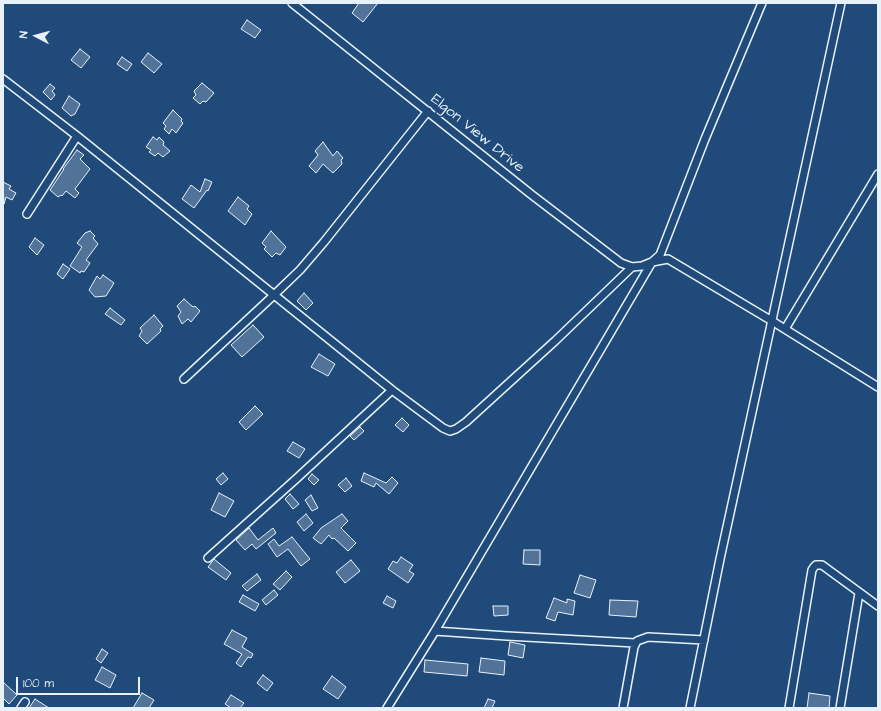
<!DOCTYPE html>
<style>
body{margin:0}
#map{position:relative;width:881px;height:711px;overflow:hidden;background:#1f4a7a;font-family:"Architects Daughter",sans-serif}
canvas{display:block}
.frame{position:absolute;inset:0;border:4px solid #e8f1f8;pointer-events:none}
.north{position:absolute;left:16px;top:16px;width:40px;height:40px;-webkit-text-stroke:3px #1f4a7a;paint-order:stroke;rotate:276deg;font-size:11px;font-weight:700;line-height:16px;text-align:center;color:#e8f1f8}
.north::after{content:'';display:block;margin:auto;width:14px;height:18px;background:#e8f1f8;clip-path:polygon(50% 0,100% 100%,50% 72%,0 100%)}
.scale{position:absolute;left:16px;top:677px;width:124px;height:18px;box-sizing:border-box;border:2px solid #e8f1f8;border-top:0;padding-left:5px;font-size:12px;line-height:14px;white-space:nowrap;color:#e8f1f8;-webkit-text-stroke:3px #1f4a7a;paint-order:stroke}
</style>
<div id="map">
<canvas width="881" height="711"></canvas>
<div class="frame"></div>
<div class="north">N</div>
<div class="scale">100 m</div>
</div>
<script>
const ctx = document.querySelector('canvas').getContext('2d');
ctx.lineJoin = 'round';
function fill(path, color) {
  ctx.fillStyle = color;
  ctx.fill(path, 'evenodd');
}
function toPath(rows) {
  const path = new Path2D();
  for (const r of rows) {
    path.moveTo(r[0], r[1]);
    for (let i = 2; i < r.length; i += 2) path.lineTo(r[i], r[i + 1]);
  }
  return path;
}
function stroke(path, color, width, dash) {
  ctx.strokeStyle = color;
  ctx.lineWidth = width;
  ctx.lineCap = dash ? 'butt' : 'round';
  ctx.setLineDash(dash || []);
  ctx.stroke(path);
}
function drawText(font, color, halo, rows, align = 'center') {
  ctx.font = font + ' "Architects Daughter",sans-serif';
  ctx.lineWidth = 3;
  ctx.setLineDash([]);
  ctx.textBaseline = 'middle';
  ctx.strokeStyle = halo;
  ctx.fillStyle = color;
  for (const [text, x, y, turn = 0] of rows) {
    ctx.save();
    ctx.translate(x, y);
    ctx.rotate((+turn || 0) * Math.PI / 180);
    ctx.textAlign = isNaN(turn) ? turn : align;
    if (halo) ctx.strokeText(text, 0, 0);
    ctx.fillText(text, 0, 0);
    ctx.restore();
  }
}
const building = toPath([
 [359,3,378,3,363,22,352,13,359,3],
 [247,20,261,30,255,38,241,29,247,20],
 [80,49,90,57,81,68,71,60,80,49],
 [148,53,162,64,154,73,141,62,148,53],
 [122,57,132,64,127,71,117,64,122,57],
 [202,83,214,93,206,102,203,101,200,104,193,98,196,95,194,91,202,83],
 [50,84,55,88,52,91,55,95,51,100,43,92,50,84],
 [69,96,80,104,75,114,71,116,62,108,69,96],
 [173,110,182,119,181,121,183,123,176,133,172,129,169,134,164,129,166,126,163,123,173,110],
 [153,137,157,140,159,137,164,142,163,145,170,151,163,157,158,153,155,156,149,152,151,150,146,147,153,137],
 [323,142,333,156,337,151,343,158,341,160,342,164,333,173,323,164,316,173,309,166,318,155,315,151,323,142],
 [77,150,84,155,80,159,90,169,75,189,79,193,75,198,66,191,62,196,61,195,58,197,50,190,64,169,63,169,77,150],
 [205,179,212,182,208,191,207,190,194,208,182,199,191,185,200,192,205,179],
 [3,182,11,186,9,189,16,193,12,200,6,197,4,204,3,182],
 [238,197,249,206,247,209,252,214,245,225,228,211,238,197],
 [90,231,95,236,93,238,98,244,86,260,90,263,84,272,81,271,80,273,70,266,82,247,77,243,85,233,90,231],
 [271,231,286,247,280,255,276,253,272,257,264,249,266,247,262,243,271,231],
 [35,238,44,245,37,255,29,247,35,238],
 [63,264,70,269,63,279,57,274,63,264],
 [103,275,114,283,106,296,95,297,89,290,97,276,100,279,103,275],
 [304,293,313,303,306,310,297,301,304,293],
 [184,299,193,307,195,306,200,311,191,322,188,319,182,324,178,316,181,312,177,306,184,299],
 [110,308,125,320,121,325,105,314,110,308],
 [154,315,163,326,160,329,161,331,147,344,139,336,142,331,140,328,154,315],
 [253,325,264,337,242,357,231,345,253,325],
 [319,354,335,364,328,376,311,367,319,354],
 [255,406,263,414,246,430,239,422,255,406],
 [402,418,409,425,403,432,395,425,402,418],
 [360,427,364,431,354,440,350,436,360,427],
 [293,442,305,449,299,458,287,451,293,442],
 [223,473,228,479,221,485,216,479,223,473],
 [364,473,386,483,392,477,398,483,389,494,376,483,374,487,361,481,364,473],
 [312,474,319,480,314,485,308,479,312,474],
 [346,478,352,486,345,492,338,485,346,478],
 [219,493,234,501,225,517,211,510,219,493],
 [290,494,299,504,293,509,285,499,290,494],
 [311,495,318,508,312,511,305,500,311,495],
 [306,514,313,523,304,531,297,522,306,514],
 [342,514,348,521,341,528,356,543,348,551,334,538,332,539,329,535,321,544,313,538,321,528,342,514],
 [249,528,258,540,273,528,276,533,256,549,252,544,245,550,236,540,249,528],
 [292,537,310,559,301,566,288,549,277,557,268,544,274,539,279,546,292,537],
 [524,550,540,550,540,565,523,564,524,550],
 [401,557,413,565,409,571,414,574,408,583,388,569,393,561,397,563,401,557],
 [214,559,231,573,226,580,208,567,214,559],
 [351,560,360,571,345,583,336,572,351,560],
 [286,571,292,577,280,590,273,584,286,571],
 [257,574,261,580,247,591,242,586,257,574],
 [580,575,596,580,590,598,574,593,580,575],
 [274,590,278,595,266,605,262,600,274,590],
 [243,595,259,604,255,611,239,602,243,595],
 [387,596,396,601,393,608,383,603,387,596],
 [554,598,567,603,567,599,575,601,573,615,558,612,555,621,546,618,554,598],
 [610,600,638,601,636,617,609,615,610,600],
 [493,606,508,606,508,615,494,616,493,606],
 [232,630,247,638,242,647,253,654,251,658,248,657,241,667,236,663,242,654,224,644,232,630],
 [510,642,525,645,523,658,508,655,510,642],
 [102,649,108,653,101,663,96,659,102,649],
 [481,658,505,661,504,675,479,672,481,658],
 [425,660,468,664,467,676,424,672,425,660],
 [102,667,116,675,110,688,95,680,102,667],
 [263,675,273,683,267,691,257,683,263,675],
 [332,676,346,687,338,699,323,689,332,676],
 [3,682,17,695,9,704,3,698,3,682],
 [142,693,154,700,149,708,133,708,142,693],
 [809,693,830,696,829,708,807,708,809,693],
 [231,695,244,703,240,708,231,708,225,704,231,695],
 [35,699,49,708,29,708,35,699],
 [488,699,495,701,492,708,484,708,488,699]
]);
const minor = toPath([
 [292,3,532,195,621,263,632,267,642,266,652,262,668,259,772,321,878,387],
 [3,79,77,136,392,390,443,428,450,431,456,429,466,422,555,341,632,267],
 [27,214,77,136],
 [785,329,878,174],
 [184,379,274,295,300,270,324,242,428,111],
 [208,558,296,479,392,390],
 [435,631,507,636,635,643],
 [21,708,25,702],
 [387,708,435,631,652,262,660,255,705,139,762,3],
 [623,708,634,647,637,641,648,637,704,640],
 [690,708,720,559,841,3],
 [789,708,812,570,814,567,816,565,822,565,878,606],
 [840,708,859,593]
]);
const streetNames = [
 ["Elgon View Drive",477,134,39]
];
fill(building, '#517399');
stroke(building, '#e8f1f8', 1);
stroke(minor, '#e8f1f8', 10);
stroke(minor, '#1f4a7a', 7);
drawText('15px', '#e8f1f8', '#1f4a7a', streetNames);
</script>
